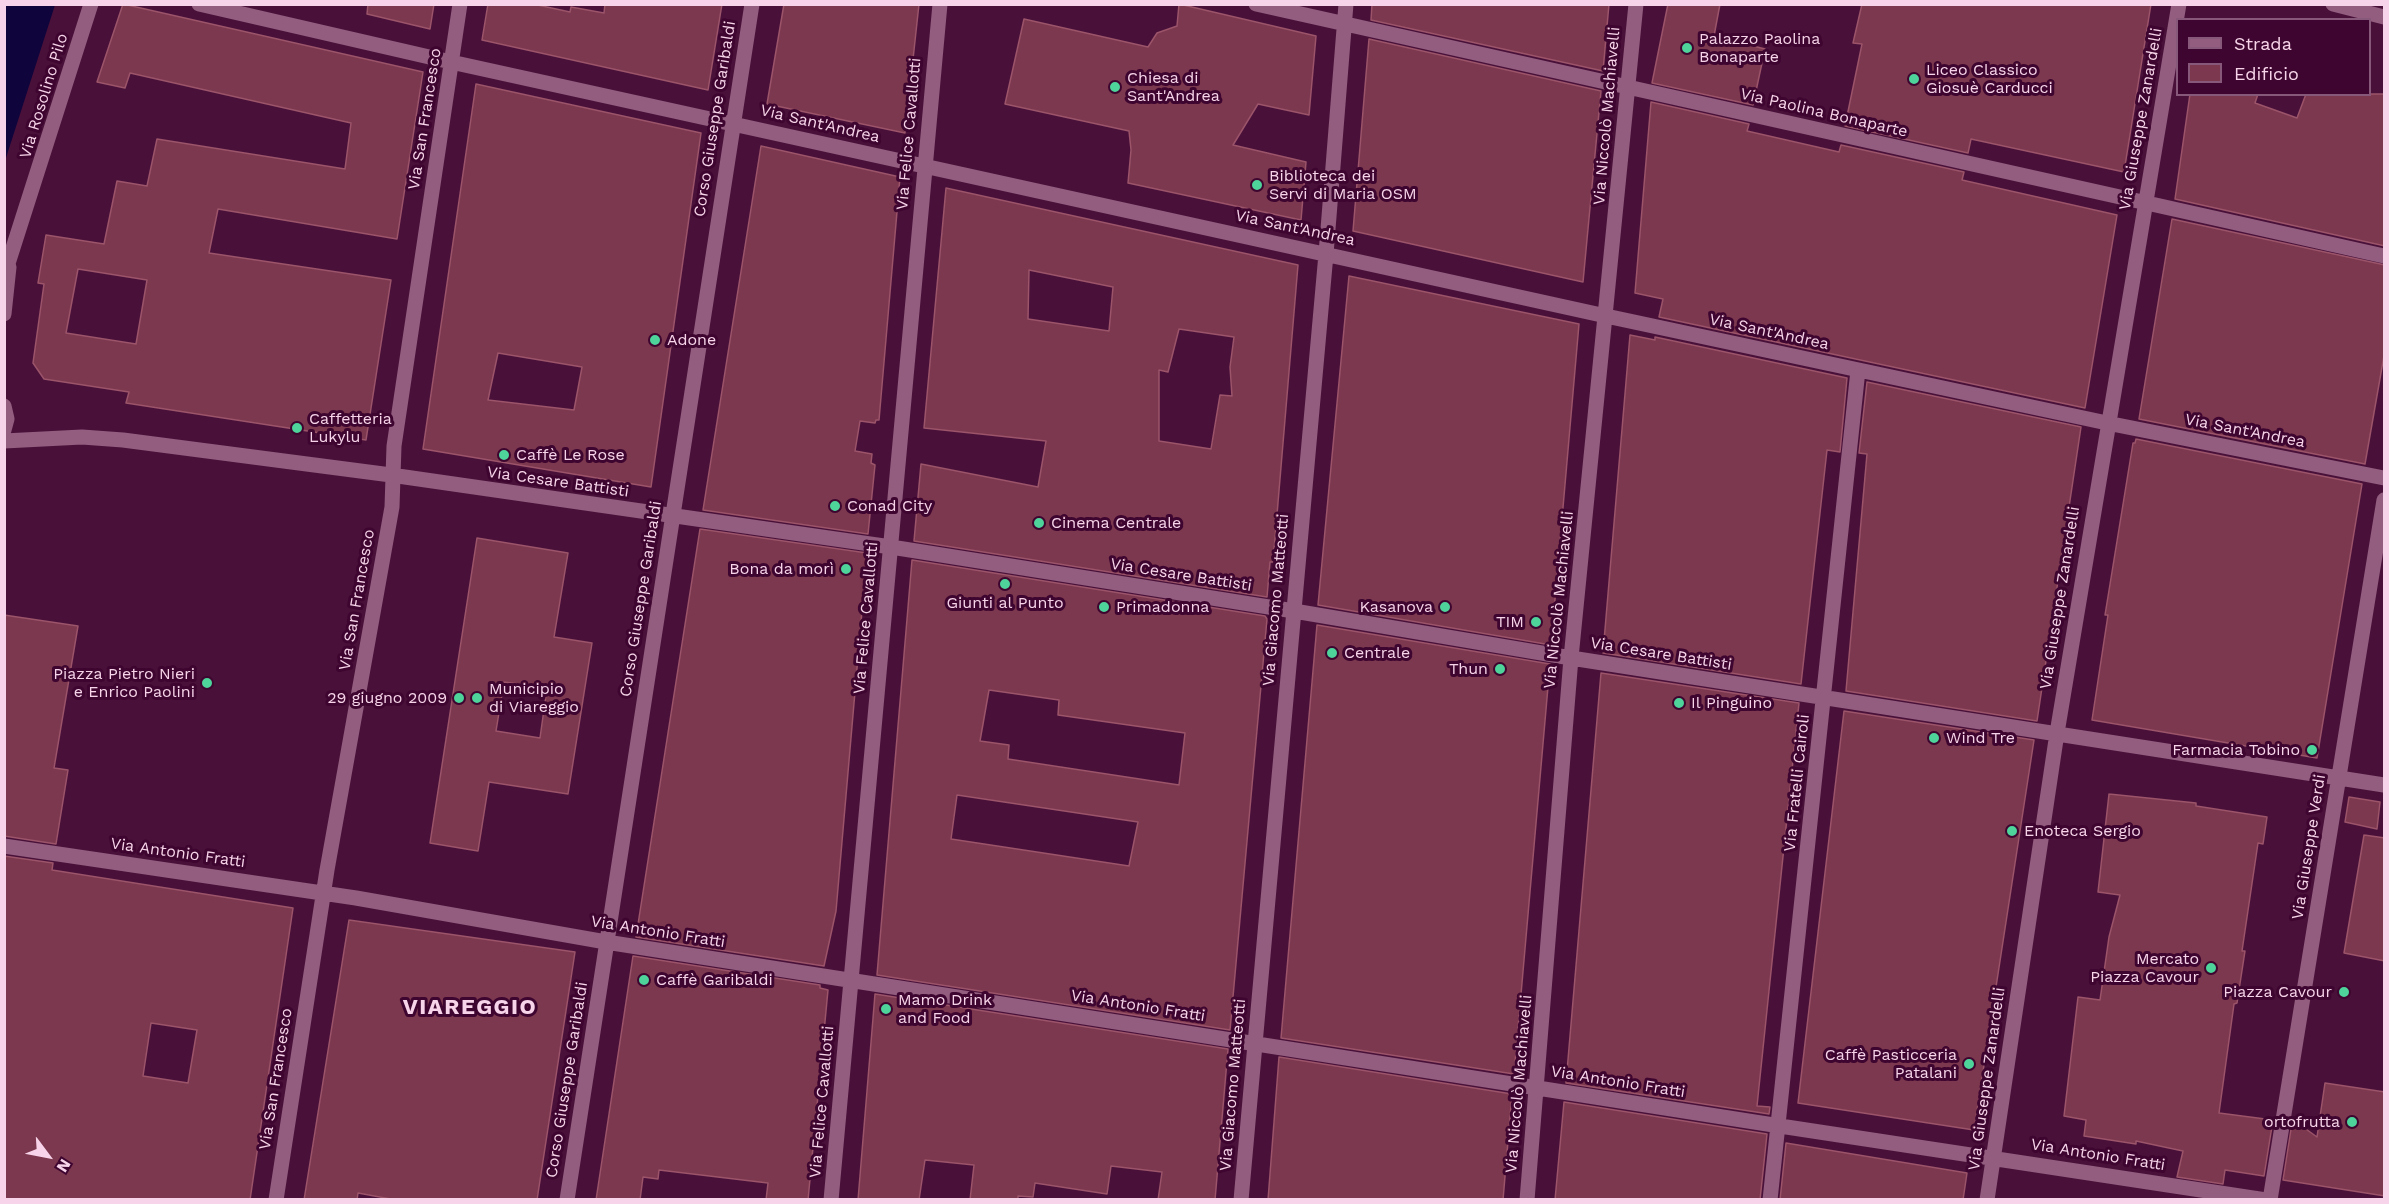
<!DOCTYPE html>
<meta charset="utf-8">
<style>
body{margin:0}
#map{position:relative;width:2389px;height:1204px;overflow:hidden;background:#491139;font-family:"Work Sans",sans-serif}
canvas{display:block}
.frame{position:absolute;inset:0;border:6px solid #f7d4e9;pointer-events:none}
.legend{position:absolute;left:2176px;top:18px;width:195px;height:78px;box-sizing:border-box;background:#3d052f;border:2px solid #875879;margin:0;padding:8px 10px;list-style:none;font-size:18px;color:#f7d4e9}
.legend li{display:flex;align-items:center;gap:12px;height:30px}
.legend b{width:30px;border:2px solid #875879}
.north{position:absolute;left:18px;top:1126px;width:60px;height:60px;-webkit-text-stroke:4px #3d052f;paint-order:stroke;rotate:122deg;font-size:16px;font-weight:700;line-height:24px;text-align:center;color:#f7d4e9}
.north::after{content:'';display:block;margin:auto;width:21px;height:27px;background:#f7d4e9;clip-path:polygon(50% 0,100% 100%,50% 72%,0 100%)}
</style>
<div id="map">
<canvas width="2389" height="1204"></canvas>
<div class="frame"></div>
<ul class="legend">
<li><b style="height:8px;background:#925d7f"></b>Strada</li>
<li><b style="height:16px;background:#7c384e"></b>Edificio</li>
</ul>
<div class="north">N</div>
</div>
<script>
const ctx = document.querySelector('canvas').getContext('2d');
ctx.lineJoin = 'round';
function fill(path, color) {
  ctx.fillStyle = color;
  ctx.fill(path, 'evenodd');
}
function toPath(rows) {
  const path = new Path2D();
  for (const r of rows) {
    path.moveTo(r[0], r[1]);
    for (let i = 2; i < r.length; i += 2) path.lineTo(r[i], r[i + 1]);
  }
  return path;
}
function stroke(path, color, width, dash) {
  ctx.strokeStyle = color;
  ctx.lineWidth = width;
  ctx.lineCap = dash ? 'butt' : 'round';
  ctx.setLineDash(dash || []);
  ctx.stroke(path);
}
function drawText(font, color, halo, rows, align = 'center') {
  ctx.font = font + ' "Work Sans",sans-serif';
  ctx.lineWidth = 6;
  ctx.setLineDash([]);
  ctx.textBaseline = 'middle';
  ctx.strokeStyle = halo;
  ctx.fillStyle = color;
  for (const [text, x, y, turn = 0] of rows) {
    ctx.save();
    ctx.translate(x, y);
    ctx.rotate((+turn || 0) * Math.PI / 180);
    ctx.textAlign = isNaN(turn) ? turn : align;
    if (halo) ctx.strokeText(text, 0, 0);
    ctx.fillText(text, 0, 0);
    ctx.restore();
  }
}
const water = toPath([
 [5,4,55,5,5,161,4,5]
]);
const building = toPath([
 [123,4,423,72,397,239,218,209,209,253,391,280,366,440,126,403,129,392,44,379,33,363,44,284,38,283,46,235,104,244,117,181,147,186,157,139,345,169,351,123,130,73,125,88,97,82,123,4],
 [78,269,147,280,136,344,66,333,78,269],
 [368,4,434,4,430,29,367,14,368,4],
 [488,4,533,4,570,12,571,7,604,13,605,4,722,4,708,90,482,40,488,4],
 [784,4,919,4,905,133,767,104,784,4],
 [1179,4,1316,36,1309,115,1258,104,1233,145,1306,162,1301,220,1128,183,1131,150,1129,131,1005,104,1024,19,1148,47,1157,33,1177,26,1179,4],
 [1372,4,1609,4,1603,71,1371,20,1372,4],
 [1668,4,1720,4,1714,36,1765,49,1753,105,1652,83,1668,4],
 [1862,4,2151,4,2124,172,1971,139,1968,153,1845,126,1862,44,1853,43,1862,4],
 [1369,39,1601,91,1583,282,1353,231,1369,39],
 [476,84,701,133,651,487,423,449,476,84],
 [498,353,582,367,574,410,488,400,498,353],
 [2190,94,2258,94,2255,103,2297,118,2306,94,2385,94,2385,246,2175,199,2190,94],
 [1651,102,1749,124,1747,131,1839,152,1841,145,1964,172,1962,180,2117,215,2085,408,1659,317,1663,299,1635,293,1651,102],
 [761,146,900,177,879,420,876,420,875,423,860,421,855,451,872,454,871,463,875,465,868,534,703,510,761,146],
 [946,188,1298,265,1273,562,1270,562,1267,597,914,541,921,464,1038,487,1046,441,924,428,946,188],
 [1029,270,1113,287,1109,331,1028,319,1029,270],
 [1179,329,1234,337,1230,367,1232,396,1220,395,1211,449,1159,441,1159,370,1168,372,1179,329],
 [2172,219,2385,265,2385,350,2365,464,2139,419,2172,219],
 [1349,276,1579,324,1551,645,1318,605,1349,276],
 [1630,335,1655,340,1655,337,1847,378,1840,452,1827,450,1801,684,1603,653,1630,335],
 [1867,382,2081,427,2037,721,1846,691,1867,454,1859,453,1867,382],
 [2136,439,2362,484,2317,758,2092,720,2108,615,2105,615,2133,443,2135,443,2136,439],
 [700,529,867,553,836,911,824,966,636,937,700,529],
 [477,538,568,553,554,637,592,643,568,794,489,782,478,851,430,843,477,538],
 [504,682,547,688,540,738,496,731,504,682],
 [912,560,1265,616,1267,619,1230,1030,877,975,912,560],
 [989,690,1059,700,1058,715,1185,733,1179,785,1008,759,1009,745,980,741,989,690],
 [957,795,1138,822,1129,866,951,839,957,795],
 [4,615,78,626,54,768,68,770,56,844,4,836,4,615],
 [1317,625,1550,664,1514,1074,1281,1038,1317,625],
 [1601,673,1799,703,1757,1106,1770,1107,1769,1114,1566,1083,1601,673],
 [1844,711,2034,740,1974,1130,1798,1103,1844,711],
 [2109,794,2196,803,2196,806,2267,817,2263,844,2258,843,2242,951,2245,951,2237,1003,2234,1004,2219,1113,2273,1120,2264,1176,2225,1170,2223,1184,2177,1177,2183,1151,2136,1141,2136,1144,2084,1136,2086,1120,2064,1116,2078,997,2100,1000,2109,937,2120,895,2098,892,2109,794],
 [2349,797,2380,802,2377,829,2345,822,2349,797],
 [2364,835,2385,838,2385,961,2344,953,2364,835],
 [4,856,53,863,52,870,293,908,250,1200,4,1200,4,856],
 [151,1023,197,1030,188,1083,143,1076,151,1023],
 [349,920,575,952,537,1200,396,1200,358,1193,357,1200,304,1200,349,920],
 [633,956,820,985,820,988,828,990,808,1200,766,1200,768,1183,659,1170,658,1179,643,1177,640,1200,596,1200,633,956],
 [875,994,1228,1049,1215,1200,1158,1200,1162,1172,1111,1166,1107,1194,1035,1183,1033,1197,1018,1196,1018,1200,970,1200,974,1165,925,1160,919,1200,858,1200,875,994],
 [1279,1057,1512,1094,1503,1200,1268,1200,1279,1057],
 [2325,1083,2385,1092,2385,1196,2283,1180,2292,1123,2299,1124,2317,1137,2325,1083],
 [1564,1102,1767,1134,1760,1200,1555,1200,1564,1102],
 [1786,1143,1967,1173,1963,1200,1780,1200,1786,1143]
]);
const minor = toPath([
 [199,4,451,62,1606,316,2107,423,2384,478],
 [1256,4,2384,256],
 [2333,4,2384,17],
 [4,276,91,4],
 [4,314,9,267],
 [4,406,7,419,4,430],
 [4,441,82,437,123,440,391,475,891,547,1294,611,1571,658,2384,785],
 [4,846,356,898,606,942,1780,1126,2266,1200],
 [276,1200,327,870,392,507,394,446,460,4],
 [567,1200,752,4],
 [831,1200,940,4],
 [1241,1200,1326,254,1346,4],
 [1527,1200,1571,658,1636,4],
 [1770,1200,1858,370],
 [1987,1200,2057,733,2179,4],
 [2270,1200,2384,500]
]);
const markers = [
 [1687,48,6,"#4ed39a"],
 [1914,79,6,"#4ed39a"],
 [1115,87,6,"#4ed39a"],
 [1257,185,6,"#4ed39a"],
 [655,340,6,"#4ed39a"],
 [297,428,6,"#4ed39a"],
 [504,455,6,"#4ed39a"],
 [835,506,6,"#4ed39a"],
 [1039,523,6,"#4ed39a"],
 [846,569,6,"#4ed39a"],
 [1005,584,6,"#4ed39a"],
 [1104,607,6,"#4ed39a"],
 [1445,607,6,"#4ed39a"],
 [1536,622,6,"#4ed39a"],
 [1332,653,6,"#4ed39a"],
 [1500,669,6,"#4ed39a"],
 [207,683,6,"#4ed39a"],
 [459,698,6,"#4ed39a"],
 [477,698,6,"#4ed39a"],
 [1679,703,6,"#4ed39a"],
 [1934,738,6,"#4ed39a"],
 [2312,750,6,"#4ed39a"],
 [2012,831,6,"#4ed39a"],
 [2211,968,6,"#4ed39a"],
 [644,980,6,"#4ed39a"],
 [2344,992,6,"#4ed39a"],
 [886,1009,6,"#4ed39a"],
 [1969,1064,6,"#4ed39a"],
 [2352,1122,6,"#4ed39a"]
];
const poiNames = [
 ["Palazzo Paolina",1699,39],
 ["Bonaparte",1699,57],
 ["Liceo Classico",1926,70],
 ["Giosuè Carducci",1926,88],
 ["Chiesa di",1127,78],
 ["Sant'Andrea",1127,96],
 ["Biblioteca dei",1269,176],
 ["Servi di Maria OSM",1269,194],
 ["Adone",667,340],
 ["Caffetteria",309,419],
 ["Lukylu",309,437],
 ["Caffè Le Rose",516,455],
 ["Conad City",847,506],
 ["Cinema Centrale",1051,523],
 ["Bona da morì",834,569,"right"],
 ["Giunti al Punto",1005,603,"center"],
 ["Primadonna",1116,607],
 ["Kasanova",1433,607,"right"],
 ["TIM",1524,622,"right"],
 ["Centrale",1344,653],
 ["Thun",1488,669,"right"],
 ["Piazza Pietro Nieri",195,674,"right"],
 ["e Enrico Paolini",195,692,"right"],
 ["Municipio",489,689],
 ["di Viareggio",489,707],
 ["29 giugno 2009",447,698,"right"],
 ["Il Pinguino",1691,703],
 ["Wind Tre",1946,738],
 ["Farmacia Tobino",2300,750,"right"],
 ["Enoteca Sergio",2024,831],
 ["Mercato",2199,959,"right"],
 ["Piazza Cavour",2199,977,"right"],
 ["Caffè Garibaldi",656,980],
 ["Piazza Cavour",2332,992,"right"],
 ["Mamo Drink",898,1000],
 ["and Food",898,1018],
 ["Caffè Pasticceria",1957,1055,"right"],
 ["Patalani",1957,1073,"right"],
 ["ortofrutta",2340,1122,"right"]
];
const streetNames = [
 ["Via Rosolino Pilo",44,96,-73],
 ["Via Paolina Bonaparte",1824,113,13],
 ["Via Niccolò Machiavelli",1607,116,-85],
 ["Via San Francesco",425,119,-81],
 ["Corso Giuseppe Garibaldi",715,119,-81],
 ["Via Giuseppe Zanardelli",2141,119,-80],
 ["Via Sant'Andrea",820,124,13],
 ["Via Felice Cavallotti",909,134,-85],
 ["Via Sant'Andrea",1295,228,12],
 ["Via Sant'Andrea",1769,332,12],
 ["Via Sant'Andrea",2245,431,11],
 ["Via Cesare Battisti",558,482,8],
 ["Via Cesare Battisti",1181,575,9],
 ["Via Giuseppe Zanardelli",2060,598,-81],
 ["Corso Giuseppe Garibaldi",641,599,-81],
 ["Via San Francesco",357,600,-80],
 ["Via Giacomo Matteotti",1276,600,-85],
 ["Via Niccolò Machiavelli",1559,600,-84],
 ["Via Felice Cavallotti",866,618,-85],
 ["Via Cesare Battisti",1661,654,9],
 ["Via Fratelli Cairoli",1797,783,-84],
 ["Via Giuseppe Verdi",2309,847,-81],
 ["Via Antonio Fratti",178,853,8],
 ["Via Antonio Fratti",658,932,9],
 ["Via Antonio Fratti",1138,1006,9],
 ["Via San Francesco",276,1079,-81],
 ["Via Giuseppe Zanardelli",1987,1079,-82],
 ["Corso Giuseppe Garibaldi",567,1080,-81],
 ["Via Antonio Fratti",1618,1082,9],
 ["Via Niccolò Machiavelli",1519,1084,-85],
 ["Via Giacomo Matteotti",1233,1085,-85],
 ["Via Felice Cavallotti",822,1102,-85],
 ["Via Antonio Fratti",2098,1155,9]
];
const districtNames = [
 ["VIAREGGIO",470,1008]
];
fill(water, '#10043c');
fill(building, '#7c384e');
stroke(building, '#9b546a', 1.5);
stroke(minor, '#925d7f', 15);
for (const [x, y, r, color] of markers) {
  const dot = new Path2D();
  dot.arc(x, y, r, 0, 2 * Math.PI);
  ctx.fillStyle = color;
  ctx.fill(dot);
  stroke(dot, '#3d052f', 2);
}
drawText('16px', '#f7d4e9', '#3d052f', poiNames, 'left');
drawText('16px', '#f7d4e9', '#3d052f', streetNames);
ctx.letterSpacing = '1.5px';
drawText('bold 22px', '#f7d4e9', '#3d052f', districtNames);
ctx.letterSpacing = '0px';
</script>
